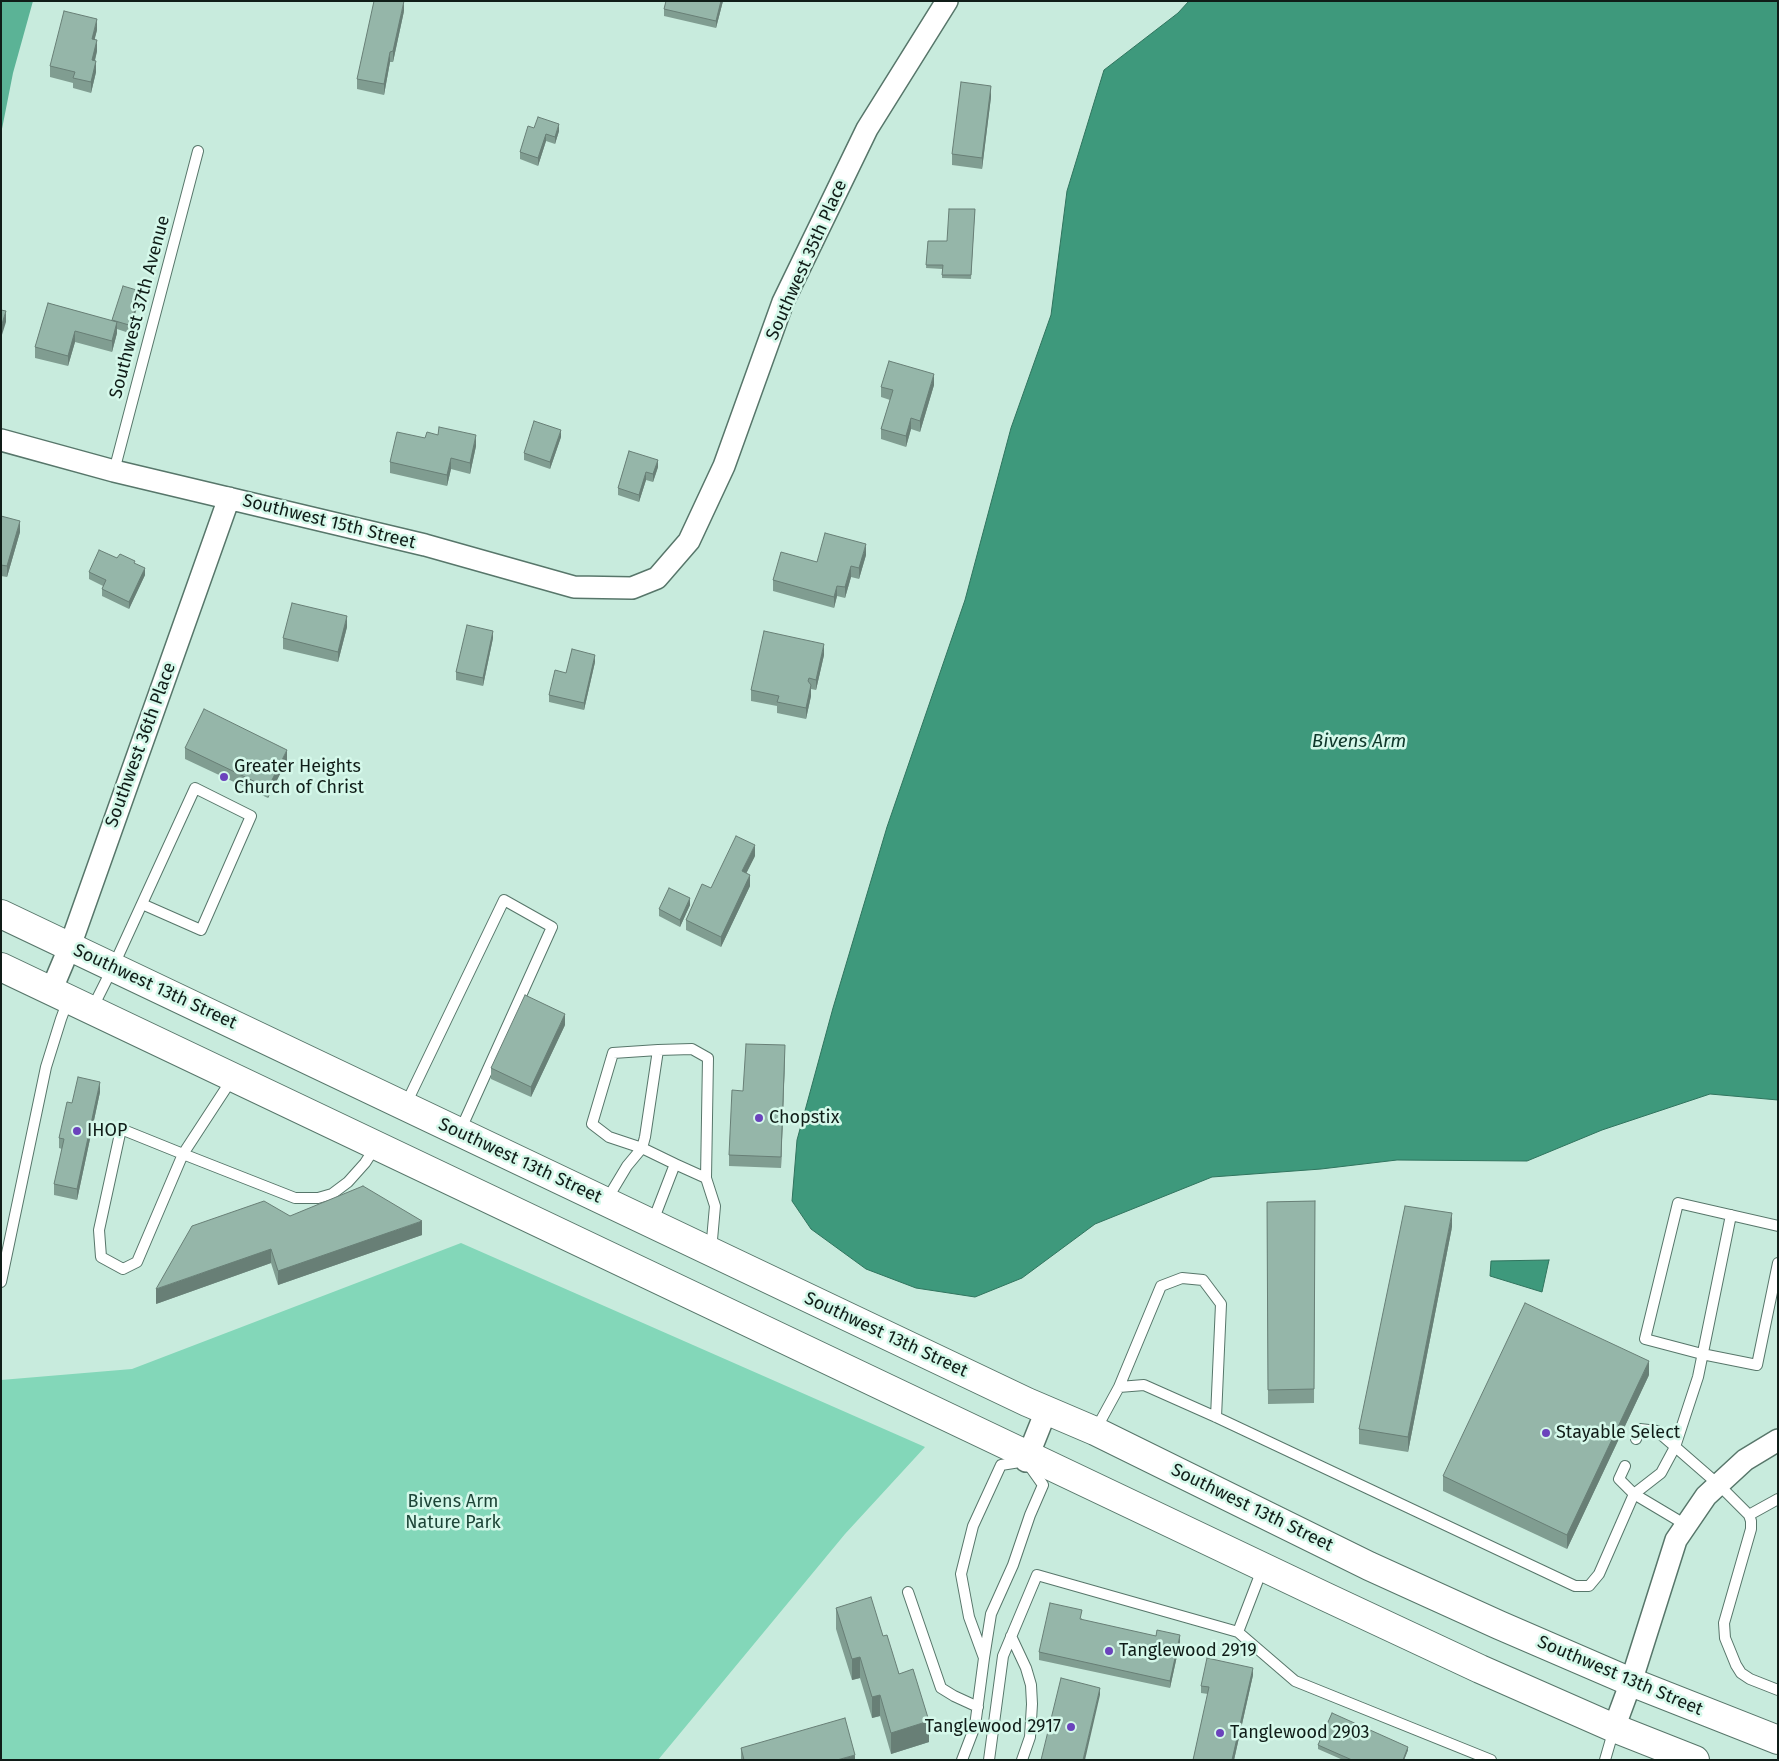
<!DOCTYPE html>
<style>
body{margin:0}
#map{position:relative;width:1779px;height:1761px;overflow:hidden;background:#c8ebdd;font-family:"Fira Sans",sans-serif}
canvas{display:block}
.frame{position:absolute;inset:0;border:2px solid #101d18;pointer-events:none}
</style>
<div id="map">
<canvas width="1779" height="1761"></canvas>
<div class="frame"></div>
</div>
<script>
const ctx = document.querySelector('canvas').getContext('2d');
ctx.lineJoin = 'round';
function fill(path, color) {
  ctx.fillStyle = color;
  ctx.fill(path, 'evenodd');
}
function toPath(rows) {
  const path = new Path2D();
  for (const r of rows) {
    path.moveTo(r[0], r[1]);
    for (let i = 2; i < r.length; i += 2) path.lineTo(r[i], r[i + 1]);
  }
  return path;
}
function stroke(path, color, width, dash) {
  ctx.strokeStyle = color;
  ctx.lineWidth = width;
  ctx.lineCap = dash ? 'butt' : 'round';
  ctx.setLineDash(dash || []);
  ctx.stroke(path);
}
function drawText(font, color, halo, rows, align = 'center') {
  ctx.font = font + ' "Fira Sans",sans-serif';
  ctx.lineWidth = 5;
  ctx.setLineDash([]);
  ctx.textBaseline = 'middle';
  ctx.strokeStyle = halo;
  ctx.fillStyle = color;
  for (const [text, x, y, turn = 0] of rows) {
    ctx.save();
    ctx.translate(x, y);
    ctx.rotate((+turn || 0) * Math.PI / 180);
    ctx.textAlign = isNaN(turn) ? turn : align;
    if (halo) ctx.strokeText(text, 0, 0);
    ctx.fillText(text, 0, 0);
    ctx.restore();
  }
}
const green = toPath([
 [461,1243,925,1447,845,1534,658,1760,1,1760,1,1380,132,1369]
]);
const forest = toPath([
 [1,1,33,1,13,73,1,134]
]);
const water = toPath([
 [1189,1,1778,1,1778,1100,1710,1094,1602,1130,1527,1161,1397,1160,1321,1169,1212,1177,1095,1224,1022,1278,975,1297,916,1288,866,1269,811,1229,792,1201,797,1140,833,1008,887,827,965,600,1011,428,1051,315,1067,191,1104,70,1178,13,1189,1],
 [1549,1260,1542,1292,1490,1276,1491,1261,1549,1260]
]);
const service = toPath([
 [114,471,198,151],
 [92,1009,113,967,195,788,251,816,201,930,142,904],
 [658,1050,645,1137,642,1148,609,1137,592,1124,613,1053,658,1050,692,1049,708,1058,706,1178,715,1206,711,1251],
 [232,1079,183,1154,137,1262,123,1269,101,1257,99,1230,121,1129,183,1154,295,1198,318,1198,332,1194,348,1182,365,1163,376,1146],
 [405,1106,504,900,552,927,460,1131],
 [675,1164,706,1178],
 [606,1201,627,1166,642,1148,675,1164,653,1221],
 [1778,1226,1678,1203,1645,1339,1702,1354,1757,1365,1778,1263],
 [1,1282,46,1067,61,1019,68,1000],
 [1119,1387,1161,1286,1182,1278,1203,1280,1221,1304,1216,1417],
 [1095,1431,1119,1387,1144,1385,1216,1417,1575,1586,1589,1586,1599,1574,1634,1494,1661,1473,1675,1447,1698,1377,1731,1215],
 [1636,1439,1640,1429,1657,1431,1719,1485,1749,1515,1751,1521,1751,1529,1724,1623,1725,1638,1736,1665,1741,1673,1750,1679,1778,1690],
 [1625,1466,1619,1479,1634,1494,1686,1525],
 [1749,1515,1778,1499],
 [908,1592,941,1688,954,1696,978,1707],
 [1238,1632,1263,1567],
 [1011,1636,1026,1668,1031,1685,1032,1704,1030,1737,1022,1760],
 [962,1760,975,1726,984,1658,991,1614,1013,1565,1030,1515,1043,1485,1026,1461,1001,1465,973,1526,961,1574,969,1617,984,1658],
 [989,1760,1003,1656,1037,1575,1238,1632,1295,1681,1491,1760],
 [1605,1760,1614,1729]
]);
const minor = toPath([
 [1,440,114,471,425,545,574,587,632,588,657,578,689,541,724,466,783,302,867,129,947,1],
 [51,991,70,946,229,498],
 [1026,1461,1046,1411],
 [1614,1728,1631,1682,1676,1540,1706,1496,1745,1460,1778,1440]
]);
const primary = toPath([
 [1,914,1027,1402,1095,1431,1369,1566,1499,1625,1631,1682,1778,1740],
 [1,967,1324,1596,1480,1669,1614,1728,1695,1760]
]);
const wall = toPath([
 [666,1,723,1,716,28,664,16,664,9],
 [404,11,393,62,390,62,384,95,357,89,357,79],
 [97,30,94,40,97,51,95,61,96,72,91,93,73,88,73,83,50,77,50,66],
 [991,97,982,169,952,165,952,154],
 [534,128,559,131,555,144,546,141,538,166,520,159,520,152],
 [975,209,971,279,942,278,942,269,926,268,928,241,947,241],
 [140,298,129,333,117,329,117,333,112,352,75,342,68,366,35,358,35,347,48,303,112,321],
 [934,385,920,432,911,429,906,447,881,439,881,429,890,400,881,397,881,387],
 [438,435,476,446,470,474,451,469,447,486,390,473,390,462,425,438],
 [561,437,550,469,524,460,524,453],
 [629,451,658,467,653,482,646,480,639,502,618,495,618,488],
 [1,516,20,532,7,577,1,576],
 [866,555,859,579,851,577,845,598,837,596,834,608,773,591,773,580,817,562],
 [117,558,135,564,145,575,129,609,102,596,102,589,103,586,89,579,89,572],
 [347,627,338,662,283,649,283,638],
 [493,638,483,686,456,680,456,672],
 [824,655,816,690,811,689,811,696,806,719,777,713,777,706,751,701,751,690],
 [595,662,584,710,549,702,549,695,566,673],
 [185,748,287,760,268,798,185,759],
 [755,856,746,873,750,886,721,947,686,930,686,920,711,888],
 [690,905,680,927,659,916,659,909],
 [565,1025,531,1097,491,1079,491,1068],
 [785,1056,781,1168,729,1166,729,1155,743,1091],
 [100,1092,77,1200,54,1195,54,1184,62,1149,59,1148,59,1138,72,1103],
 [1315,1201,1314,1403,1268,1404,1267,1202],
 [290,1216,422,1235,278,1285,271,1263,156,1304],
 [1452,1227,1408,1452,1359,1444,1359,1429],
 [1649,1375,1567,1549,1443,1491,1443,1476],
 [836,1608,883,1636,929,1742,891,1754,880,1716,872,1718,860,1678,852,1680,836,1629],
 [1082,1618,1082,1620,1180,1642,1170,1688,1039,1660,1039,1652],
 [1253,1675,1234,1760,1193,1760,1208,1694,1201,1693,1201,1686],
 [1318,1745,1408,1750,1404,1760,1343,1760,1318,1749],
 [741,1748,855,1760,741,1760]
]);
const shadedWall = toPath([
 [404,1,404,11,393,62,393,51],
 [721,1,723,1,716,28,716,21],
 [97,19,97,30,92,50,92,39],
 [97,40,97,51,92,71,92,60],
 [390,52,390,62,384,95,384,84],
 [96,61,96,72,91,93,91,82],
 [991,86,991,97,982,169,982,158],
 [559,124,559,131,555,144,555,137],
 [546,134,546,141,538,166,538,158],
 [140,291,140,298,129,333,129,325],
 [6,311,6,322,1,338,1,327],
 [117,322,117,333,112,352,112,341],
 [75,331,75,342,68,366,68,356],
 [934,374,934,385,920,432,920,421],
 [911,418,911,429,906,447,906,436],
 [561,430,561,437,550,469,550,462],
 [476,435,476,446,470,474,470,463],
 [451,458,451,469,447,486,447,475],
 [658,460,658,467,653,482,653,474],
 [646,472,646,480,639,502,639,495],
 [20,521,20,532,7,577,7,566],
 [866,544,866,555,859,579,859,568],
 [851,566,851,577,845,598,845,587],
 [145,568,145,575,129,609,129,602],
 [837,586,837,596,834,608,834,597],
 [347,616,347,627,338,662,338,652],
 [493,631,493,638,483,686,483,678],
 [824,644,824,655,816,690,816,680],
 [595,655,595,662,584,710,584,703],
 [811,685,811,696,806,719,806,708],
 [287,750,287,760,268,798,268,788],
 [755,845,755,856,742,882,742,871],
 [750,875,750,886,721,947,721,937],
 [690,898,690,905,680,927,680,920],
 [565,1014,565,1025,531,1097,531,1087],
 [785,1045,785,1056,781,1168,781,1157],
 [100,1082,100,1092,77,1200,77,1189],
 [1452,1213,1452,1227,1408,1452,1408,1437],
 [422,1221,422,1235,278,1285,278,1271],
 [271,1249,271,1263,156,1304,156,1289],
 [1649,1361,1649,1375,1567,1549,1567,1535],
 [1180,1635,1180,1642,1170,1688,1170,1681],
 [860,1657,860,1678,852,1680,852,1659],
 [1253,1668,1253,1675,1234,1760,1232,1760],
 [1100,1688,1100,1695,1085,1760,1083,1760],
 [880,1695,880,1716,872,1718,872,1697],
 [929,1721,929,1742,891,1754,891,1733],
 [1408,1747,1408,1750,1404,1760,1403,1760],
 [855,1755,855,1760,837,1760]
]);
const building = toPath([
 [374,1,404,1,393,51,390,52,384,84,357,79,374,1],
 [666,1,721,1,716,21,664,9,666,1],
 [64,11,97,19,92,39,97,40,92,60,96,61,91,82,73,78,75,72,50,66,64,11],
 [961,82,991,86,982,158,952,154,961,82],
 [538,117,559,124,555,137,546,134,538,158,520,152,528,126,534,128,538,117],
 [949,209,975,209,971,275,942,275,943,265,926,265,928,241,947,241,949,209],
 [123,286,140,291,129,325,112,320,123,286],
 [48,303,117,322,112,341,75,331,68,356,35,347,48,303],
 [1,310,6,311,1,327,1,310],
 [889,361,934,374,920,421,911,418,906,436,881,429,893,390,881,387,889,361],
 [534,421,561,430,550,462,524,453,534,421],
 [439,427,476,435,470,463,451,458,447,475,390,462,397,432,425,438,427,432,438,435,439,427],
 [629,451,658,460,653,474,646,472,639,495,618,488,629,451],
 [1,516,20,521,7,566,1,565,1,516],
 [825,533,866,544,859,568,851,566,845,587,837,586,834,597,773,580,781,552,817,562,825,533],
 [99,550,117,558,120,554,135,561,134,563,145,568,129,602,102,589,106,580,89,572,99,550],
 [292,603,347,616,338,652,283,638,292,603],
 [467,625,493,631,483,678,456,672,467,625],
 [764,631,824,644,816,680,809,678,808,681,811,685,806,708,777,702,779,696,751,690,764,631],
 [572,649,595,655,584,703,549,695,555,670,566,673,572,649],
 [204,709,287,750,268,788,185,748,204,709],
 [736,836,755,845,742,871,750,875,721,937,686,920,702,884,711,888,736,836],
 [669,888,690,898,680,920,659,909,669,888],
 [525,995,565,1014,531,1087,491,1068,525,995],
 [746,1044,785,1045,781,1157,729,1155,732,1090,743,1091,746,1044],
 [78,1077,100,1082,77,1189,54,1184,64,1139,59,1138,67,1102,72,1103,78,1077],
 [363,1186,422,1221,278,1271,271,1249,156,1289,192,1226,264,1201,290,1216,363,1186],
 [1315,1201,1314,1389,1268,1390,1267,1202,1315,1201],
 [1405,1206,1452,1213,1408,1437,1359,1429,1405,1206],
 [1525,1303,1649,1361,1567,1535,1443,1476,1525,1303],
 [871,1597,883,1636,887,1635,899,1674,913,1669,929,1721,891,1733,880,1695,872,1697,860,1657,852,1659,836,1608,871,1597],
 [1050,1603,1082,1610,1080,1619,1156,1636,1157,1630,1180,1635,1170,1681,1039,1652,1050,1603],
 [1207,1658,1253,1668,1232,1760,1193,1760,1209,1687,1201,1686,1207,1658],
 [1061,1678,1100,1688,1083,1760,1041,1760,1061,1678],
 [1332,1713,1408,1747,1403,1760,1352,1760,1318,1745,1332,1713],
 [845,1718,855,1755,837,1760,744,1760,741,1748,845,1718]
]);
const markers = [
 [224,777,5,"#6b43bc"],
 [759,1118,5,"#6b43bc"],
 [77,1131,5,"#6b43bc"],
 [1546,1433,5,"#6b43bc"],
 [1109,1651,5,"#6b43bc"],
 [1071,1727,5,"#6b43bc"],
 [1220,1733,5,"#6b43bc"]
];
const streetNames = [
 ["Southwest 35th Place",807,260,-66],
 ["Southwest 37th Avenue",140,307,-75],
 ["Southwest 15th Street",329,522,14],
 ["Southwest 36th Place",141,745,-70],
 ["Southwest 13th Street",155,987,25],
 ["Southwest 13th Street",520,1161,25],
 ["Southwest 13th Street",886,1335,25],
 ["Southwest 13th Street",1252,1508,26],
 ["Southwest 13th Street",1620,1676,23]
];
const poiNames = [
 ["Greater Heights",234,767],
 ["Church of Christ",234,788],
 ["Chopstix",769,1118],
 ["IHOP",87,1131],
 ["Stayable Select",1556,1433],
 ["Tanglewood 2919",1119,1651],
 ["Tanglewood 2917",1061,1727,"right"],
 ["Tanglewood 2903",1230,1733]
];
const parkNames = [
 ["Bivens Arm",453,1502],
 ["Nature Park",453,1523]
];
const waterNames = [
 ["Bivens Arm",1359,742]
];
fill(green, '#83d7b9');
fill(forest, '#5bb396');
fill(water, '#3e997c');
stroke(water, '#30745e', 1);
stroke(service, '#57766a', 12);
stroke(minor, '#57766a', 24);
stroke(primary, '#57766a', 30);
stroke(service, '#fff', 10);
stroke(minor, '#fff', 21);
stroke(primary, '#fff', 28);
fill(wall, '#809d91');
fill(shadedWall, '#687f76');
fill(building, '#95b6a9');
stroke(building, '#687f76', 1);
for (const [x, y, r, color] of markers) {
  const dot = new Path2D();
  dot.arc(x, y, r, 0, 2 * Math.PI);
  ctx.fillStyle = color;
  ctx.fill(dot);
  stroke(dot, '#d5f8ea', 2);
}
drawText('18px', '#101d18', '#d5f8ea', streetNames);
drawText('18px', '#101d18', '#d5f8ea', poiNames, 'left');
drawText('18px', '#1d4538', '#d5f8ea', parkNames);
drawText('italic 19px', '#0f382b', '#d5f8ea', waterNames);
</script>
